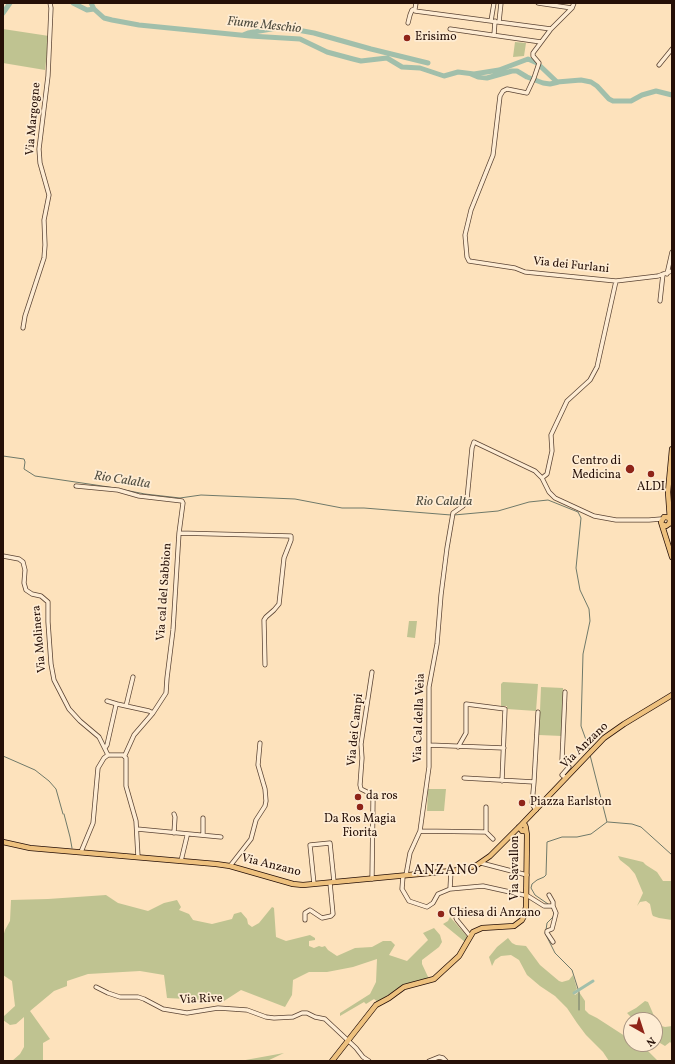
<!DOCTYPE html>
<style>
body{margin:0}
#map{position:relative;width:675px;height:1064px;overflow:hidden;background:#fde2bc;font-family:Vollkorn,serif}
canvas{display:block}
.frame{position:absolute;inset:0;border:4px solid #250f07;pointer-events:none}
.north{position:absolute;left:623px;top:1012px;width:40px;height:40px;box-sizing:border-box;background:#feecd3;border:1px solid #a79481;border-radius:50%;rotate:141deg;font-size:11px;font-weight:700;line-height:16px;text-align:center;color:#250f07}
.north::after{content:'';display:block;margin:auto;width:14px;height:18px;background:#8f2418;clip-path:polygon(50% 0,100% 100%,50% 72%,0 100%)}
</style>
<div id="map">
<canvas width="675" height="1064"></canvas>
<div class="frame"></div>
<div class="north">N</div>
</div>
<script>
const ctx = document.querySelector('canvas').getContext('2d');
ctx.lineJoin = 'round';
function fill(path, color) {
  ctx.fillStyle = color;
  ctx.fill(path, 'evenodd');
}
function toPath(rows) {
  const path = new Path2D();
  for (const r of rows) {
    path.moveTo(r[0], r[1]);
    for (let i = 2; i < r.length; i += 2) path.lineTo(r[i], r[i + 1]);
  }
  return path;
}
function stroke(path, color, width, dash) {
  ctx.strokeStyle = color;
  ctx.lineWidth = width;
  ctx.lineCap = dash ? 'butt' : 'round';
  ctx.setLineDash(dash || []);
  ctx.stroke(path);
}
function drawText(font, color, halo, rows, align = 'center') {
  ctx.font = font + ' Vollkorn,serif';
  ctx.lineWidth = 3.5;
  ctx.setLineDash([]);
  ctx.textBaseline = 'middle';
  ctx.strokeStyle = halo;
  ctx.fillStyle = color;
  for (const [text, x, y, turn = 0] of rows) {
    ctx.save();
    ctx.translate(x, y);
    ctx.rotate((+turn || 0) * Math.PI / 180);
    ctx.textAlign = isNaN(turn) ? turn : align;
    if (halo) ctx.strokeText(text, 0, 0);
    ctx.fillText(text, 0, 0);
    ctx.restore();
  }
}
const green = toPath([
 [3,29,49,36,45,70,3,63],
 [515,42,526,43,524,56,513,57],
 [409,621,417,621,415,638,407,637],
 [503,682,538,684,536,711,507,709,507,706,501,706,501,684],
 [541,687,563,688,562,736,539,735],
 [428,789,446,789,444,811,427,811],
 [618,856,643,862,646,865,657,872,663,881,672,881,672,920,659,918,653,916,652,914,650,904,646,901,640,902,637,906,643,893,635,874,629,867,620,860],
 [106,895,118,903,148,911,164,903,177,900,181,907,179,910,189,914,193,920,212,924,232,919,234,914,241,912,247,919,248,924,252,927,259,923,272,907,274,908,276,937,286,941,310,935,315,938,315,940,309,941,309,946,314,948,319,946,322,947,325,946,328,950,337,956,355,948,372,947,383,941,391,941,395,945,389,955,407,961,428,940,423,933,434,928,440,935,442,942,439,947,422,960,422,964,429,979,404,984,378,1002,374,999,366,1004,364,1002,340,1016,340,1013,370,994,376,982,377,959,353,967,327,972,309,972,293,980,292,995,285,1007,241,990,224,1001,167,998,164,975,140,971,88,974,67,981,67,986,54,991,30,1011,50,1039,43,1043,43,1061,12,1061,20,1054,24,1047,24,1017,16,1024,10,1025,3,1020,4,1016,15,1006,12,981,3,975,3,937,5,930,10,921,11,900,48,899],
 [450,917,467,936,465,942,443,924,448,921],
 [508,938,512,943,516,945,526,946,540,965,559,981,562,982,569,980,573,975,577,989,573,993,575,995,579,992,585,1001,585,1010,589,1014,597,1018,631,1040,631,1044,640,1044,643,1046,658,1061,609,1061,603,1052,586,1035,577,1023,567,1008,555,996,540,986,527,975,519,960,511,955,501,956,495,960,492,966,489,957,497,947],
 [645,1001,648,1002,658,1025,665,1027,672,1026,672,1044,670,1042,665,1046,655,1040,655,1020,634,1020,627,1013,636,1008],
 [284,1053,267,1061,240,1061]
]);
const stream = toPath([
 [3,456,24,459,25,462,24,469,35,476,109,487,145,494,180,498,201,495,295,499,342,508,364,508,451,515],
 [454,515,498,511,529,502,548,500,578,512,581,518,576,568,580,590,589,609,590,621,583,654,581,726,590,751],
 [590,755,607,822],
 [3,756,35,770,49,781,56,789,63,814],
 [64,814,70,837,72,848],
 [608,822,632,824,641,827,672,855],
 [548,904,535,895,531,888,532,884,537,880,544,877,546,875,547,842,562,837,577,837,591,834,607,822],
 [546,930,547,923,553,917,554,913,552,908],
 [545,933,555,953,572,970,579,992,579,1010]
]);
const canal = toPath([
 [574,993,593,981]
]);
const river = toPath([
 [73,3,87,10,94,9,104,18,112,20,139,25,250,36,300,39,327,52,353,59,361,61,387,58,402,67,420,68,444,76,458,72,474,74,499,70,528,59,537,63,557,82,581,80,591,82,597,86,609,99,613,101,631,101,642,95,656,91,672,95],
 [91,3,94,9],
 [3,13,10,3],
 [243,35,248,33,277,28,292,29,314,33,371,49,428,63],
 [471,74,478,77,487,78,512,71,517,71,527,77,543,83,550,84,559,82]
]);
const minor = toPath([
 [416,3,415,9,415,11,551,29],
 [538,3,572,8],
 [574,3,572,8,551,29,533,53,533,56,539,63,534,78,527,93,507,89,503,91,500,96,493,155,471,210,465,235,467,257,469,261,515,268,525,272,616,281,658,276,672,271],
 [491,21,494,3],
 [499,22,501,3],
 [408,23,410,15,412,10,415,9],
 [450,29,541,42],
 [494,35,495,21],
 [659,65,672,49],
 [667,274,672,252],
 [660,301,663,274],
 [23,328,25,316,44,258,45,245,44,220,49,195,40,163,39,149,48,76,51,8,50,3],
 [542,478,547,474,552,451,551,435,567,401,590,380,597,367,616,281],
 [76,486,118,490,139,496,182,501,183,503,179,533],
 [3,556,19,559,23,562,25,570,24,583,26,590,32,594,41,596,48,602,48,622,51,664,54,680,69,709,80,721,99,737,108,755],
 [565,692,562,760,569,767,562,775,566,778],
 [107,701,117,704],
 [126,706,133,677],
 [429,745,504,748],
 [458,747,466,733,466,704,505,709,502,781],
 [105,748,107,745,116,705,117,704,149,711,153,713],
 [125,755,134,735,153,713,166,693,167,678,173,630,179,533,291,536,291,540,284,558,279,604,274,610,266,617,264,620,265,665],
 [464,778,534,782,532,804,536,810],
 [534,782,538,712],
 [137,829,221,837],
 [420,831,486,832,486,807],
 [486,832,493,839],
 [174,833,175,817,174,814],
 [203,835,203,818],
 [81,852,93,823,98,768,104,758,108,755,123,755,126,758,126,786,136,821,138,857],
 [181,861,187,836,186,834],
 [481,863,527,875],
 [230,866,251,839,256,820,265,806,266,801,265,789,258,765,260,743],
 [406,875,410,853,420,831,429,767,429,687,437,644,441,595,447,548,453,513,463,506,467,499,472,448,474,442,535,471,542,478,549,492,555,498,594,516,616,520,649,520,661,519],
 [403,876,402,889,409,901,427,907,433,903,438,894,450,889,451,871],
 [372,879,373,800,369,793,361,789,360,785,362,758,361,744,372,672],
 [314,884,310,845,330,843,334,882],
 [450,889,483,886,528,896,544,906,553,906,556,913,552,929,547,931,547,933,553,942],
 [549,895,553,902,553,906],
 [305,920,305,913,310,910,322,918,331,916,333,914,330,883],
 [470,936,457,920,456,918,462,911,478,913],
 [96,987,108,993,120,997,138,997,144,999,163,1009,187,1013,218,1008,247,1010,266,1017,274,1018,293,1017,302,1013,307,1013,315,1017,325,1019,356,1048,363,1057,369,1061],
 [429,1061,439,1057,443,1058,446,1061]
]);
const major = toPath([
 [670,520,668,492,672,449],
 [662,524,666,526,669,524,670,521,669,518,666,517,664,517,661,522,672,557],
 [522,824,604,738,624,724,672,695],
 [3,842,30,848,216,864,230,866,293,884,303,885,451,871,466,869,477,865,490,856,521,825,525,825,526,828,524,831,522,831,519,827],
 [332,1061,376,1005,389,998,404,987,434,979,459,956,473,932,482,928,514,926,522,920,524,916,526,907,527,835,526,829]
]);
const markers = [
 [407,38,4,"#8f2418"],
 [630,469,5,"#8f2418"],
 [651,474,4,"#8f2418"],
 [358,797,4,"#8f2418"],
 [522,803,4,"#8f2418"],
 [360,807,4,"#8f2418"],
 [441,914,4,"#8f2418"]
];
const poiNames = [
 ["Erisimo",415,38],
 ["Centro di",621,462,"right"],
 ["Medicina",621,476,"right"],
 ["ALDI",651,488,"center"],
 ["da ros",366,797],
 ["Piazza Earlston",530,803],
 ["Da Ros Magia",360,820,"center"],
 ["Fiorita",360,834,"center"],
 ["Chiesa di Anzano",449,914]
];
const streetNames = [
 ["Via Margogne",34,119,-85],
 ["Via dei Furlani",571,266,6],
 ["Via cal del Sabbion",165,592,-86],
 ["Via Molinera",40,639,-95],
 ["Via Cal della Veia",420,718,-88],
 ["Via dei Campi",356,730,-84],
 ["Via Anzano",585,746,-44],
 ["Via Anzano",271,866,14],
 ["Via Savallon",516,868,-90],
 ["Via Rive",201,1000,-2]
];
const waterNames = [
 ["Fiume Meschio",264,26,6],
 ["Rio Calalta",122,481,9],
 ["Rio Calalta",444,503]
];
const quarterNames = [
 ["ANZANO",446,871]
];
fill(green, '#bfc391');
stroke(stream, '#6f7969', 1);
stroke(canal, '#a1bfab', 3);
stroke(river, '#a1bfab', 5);
stroke(minor, '#5b4434', 5);
stroke(major, '#250f07', 6);
stroke(minor, '#feecd3', 3.5);
stroke(major, '#eec17e', 4.5);
for (const [x, y, r, color] of markers) {
  const dot = new Path2D();
  dot.arc(x, y, r, 0, 2 * Math.PI);
  ctx.fillStyle = color;
  ctx.fill(dot);
  stroke(dot, '#feecd3', 1.5);
}
drawText('12px', '#250f07', '#feecd3', poiNames, 'left');
drawText('12px', '#250f07', '#feecd3', streetNames);
drawText('italic 13px', '#504d40', '#feecd3', waterNames);
ctx.letterSpacing = '1px';
drawText('14px', '#250f07', '#feecd3', quarterNames);
ctx.letterSpacing = '0px';
</script>
